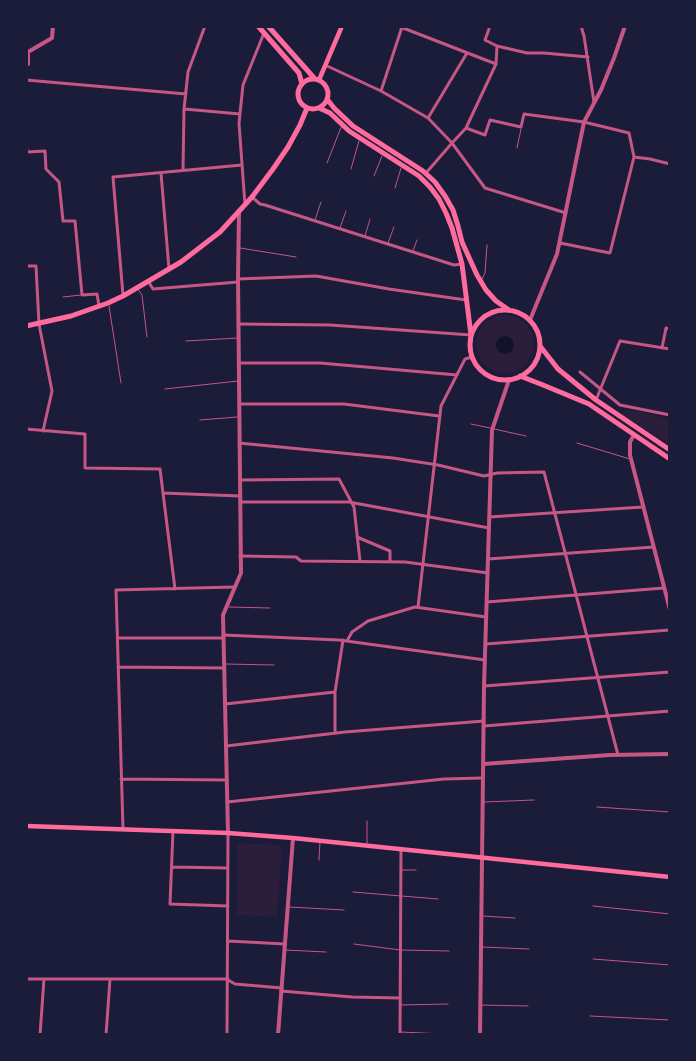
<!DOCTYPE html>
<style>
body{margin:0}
#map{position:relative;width:696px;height:1061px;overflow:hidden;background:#1b1b3a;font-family:"Golos Text",sans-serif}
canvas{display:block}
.frame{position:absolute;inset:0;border:28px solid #1b1b3a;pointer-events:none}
</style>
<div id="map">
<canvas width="696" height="1061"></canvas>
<div class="frame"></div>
</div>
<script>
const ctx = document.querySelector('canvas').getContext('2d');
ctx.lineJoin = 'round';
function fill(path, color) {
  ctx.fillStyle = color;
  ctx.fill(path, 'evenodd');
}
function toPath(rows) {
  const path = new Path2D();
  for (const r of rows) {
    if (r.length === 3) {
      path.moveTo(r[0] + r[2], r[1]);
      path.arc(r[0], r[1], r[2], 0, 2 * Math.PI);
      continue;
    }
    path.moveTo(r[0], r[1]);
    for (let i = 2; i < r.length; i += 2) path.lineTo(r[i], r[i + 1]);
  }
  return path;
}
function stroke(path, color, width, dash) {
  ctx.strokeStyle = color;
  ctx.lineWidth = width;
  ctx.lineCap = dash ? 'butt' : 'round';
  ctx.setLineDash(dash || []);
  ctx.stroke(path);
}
const green = toPath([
 [505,344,29],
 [625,409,670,419,670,444,621,414],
 [237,843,278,845,282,848,277,917,237,915]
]);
const water = toPath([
 [505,345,9]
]);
const service = toPath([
 [517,148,521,129],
 [327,163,342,125],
 [351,169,359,141],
 [374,176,382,156],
 [395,188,401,168],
 [315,220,321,202],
 [340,228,346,211],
 [365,236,370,219],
 [388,243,394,227],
 [240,248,296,257],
 [413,251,417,240],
 [482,279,485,273,487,245],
 [137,288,142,295,147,337],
 [63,297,81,295],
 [109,306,121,383],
 [186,341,238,338],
 [165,389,238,381],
 [200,420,237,417],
 [471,424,490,428],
 [494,429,526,436],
 [577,443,630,459],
 [229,607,270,608],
 [225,664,274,665],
 [484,802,534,800],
 [597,807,670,812],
 [367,821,367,843],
 [319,860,320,841],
 [402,870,416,870],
 [353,892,438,899],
 [593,906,670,914],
 [289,907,344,910],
 [482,916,515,918],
 [354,944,400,950,449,951],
 [482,947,529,949],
 [285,950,326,952],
 [593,959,670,965],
 [401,1005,448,1004],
 [481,1005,528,1006],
 [590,1016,670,1020],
 [401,1032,443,1034],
 [279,1034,285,1035]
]);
const minor = toPath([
 [398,26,496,64],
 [490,26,485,40,497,46,527,53,544,53,588,57],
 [581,26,584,36,594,102],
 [325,65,381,91,428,118,452,143,485,188,566,213],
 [26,80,186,94],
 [381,91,402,27],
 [184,109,240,114],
 [428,118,467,53],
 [466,128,485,135,490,120,521,127,524,114,584,122,629,133,634,157,610,253,560,243],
 [26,140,27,152,45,151,46,169,59,182,63,221,75,221,82,295,97,294,99,306],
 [634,157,650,159,670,164],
 [183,170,184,109,188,72,205,26],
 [161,173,169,269],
 [426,173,452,143,466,128,496,64,497,46],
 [252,197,260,204,265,205,454,265,462,264],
 [245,205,239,123,243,85,264,33],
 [26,266,36,266,39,324,52,391,43,431],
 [238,279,316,276,389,289,466,300],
 [148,281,153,289,238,282],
 [123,295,113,177,242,165],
 [238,324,330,325,471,335],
 [662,348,666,328,670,329],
 [239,363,320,363,457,375],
 [580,372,620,405,670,415],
 [596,400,620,341,670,349],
 [239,404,344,404,439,416],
 [26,429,85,434,85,468,160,469,175,589],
 [239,443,393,458,438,465,484,476,497,473,544,472,618,755],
 [240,480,339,479,354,507,360,561],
 [163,493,240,496],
 [240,502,349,502,489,528],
 [489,517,643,507],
 [357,537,390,551,390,562],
 [240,556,296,557,301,561,405,562,488,573],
 [488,559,654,547],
 [487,602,664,588],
 [418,607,441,406,465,359,472,357],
 [223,635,339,640,485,660],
 [118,638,223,638],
 [347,641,352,632,368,621,415,607,486,617],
 [486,644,670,630],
 [118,667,224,668],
 [484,686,670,672],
 [225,704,335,692],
 [484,726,670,711],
 [335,733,335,692,343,640],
 [226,746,345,732,484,721],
 [121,779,227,780],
 [227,802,444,779,483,778],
 [123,829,116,590,234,587],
 [173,831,170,904,228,906],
 [172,867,228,868],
 [228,941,285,944],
 [26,979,228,979],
 [228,980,235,984,282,988],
 [281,991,352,997,400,998],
 [40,1035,44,979],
 [106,1035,110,979],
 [227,1035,228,833],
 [400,1035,401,849]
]);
const tertiary = toPath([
 [26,64,28,64,28,52,52,38,53,26],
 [530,320,557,254,584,122,601,90,614,58,625,26],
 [634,435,630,442,630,455,670,610],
 [483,764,610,755,670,754],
 [228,833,223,615,241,573,238,279,239,211],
 [278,1035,293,838],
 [480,1035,484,686,492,430,509,380]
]);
const secondary = toPath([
 [319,80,342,26],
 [26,826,228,833,293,838,670,877]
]);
const primary = toPath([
 [258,26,299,73,302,84],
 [268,26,315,79],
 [313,94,15],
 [327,99,334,108,353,126,423,171,435,182,445,196,453,210,458,226,462,242,477,275,486,290,496,301,509,310],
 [319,108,330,113,349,131,419,176,430,187,439,199,446,213,452,228,462,264,471,335],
 [505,345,35],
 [26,326,71,316,108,303,123,296,181,262,220,232,252,197,273,169,288,147,300,125,307,108],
 [540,346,558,369,596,400,670,450],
 [520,376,543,385,589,404,670,459]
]);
fill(green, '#2a1e3b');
fill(water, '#12122b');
stroke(service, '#c65784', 1);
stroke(minor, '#c65784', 3);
stroke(tertiary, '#c65784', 4);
stroke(secondary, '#ff6b9d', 4.5);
stroke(primary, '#ff6b9d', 5);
</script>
